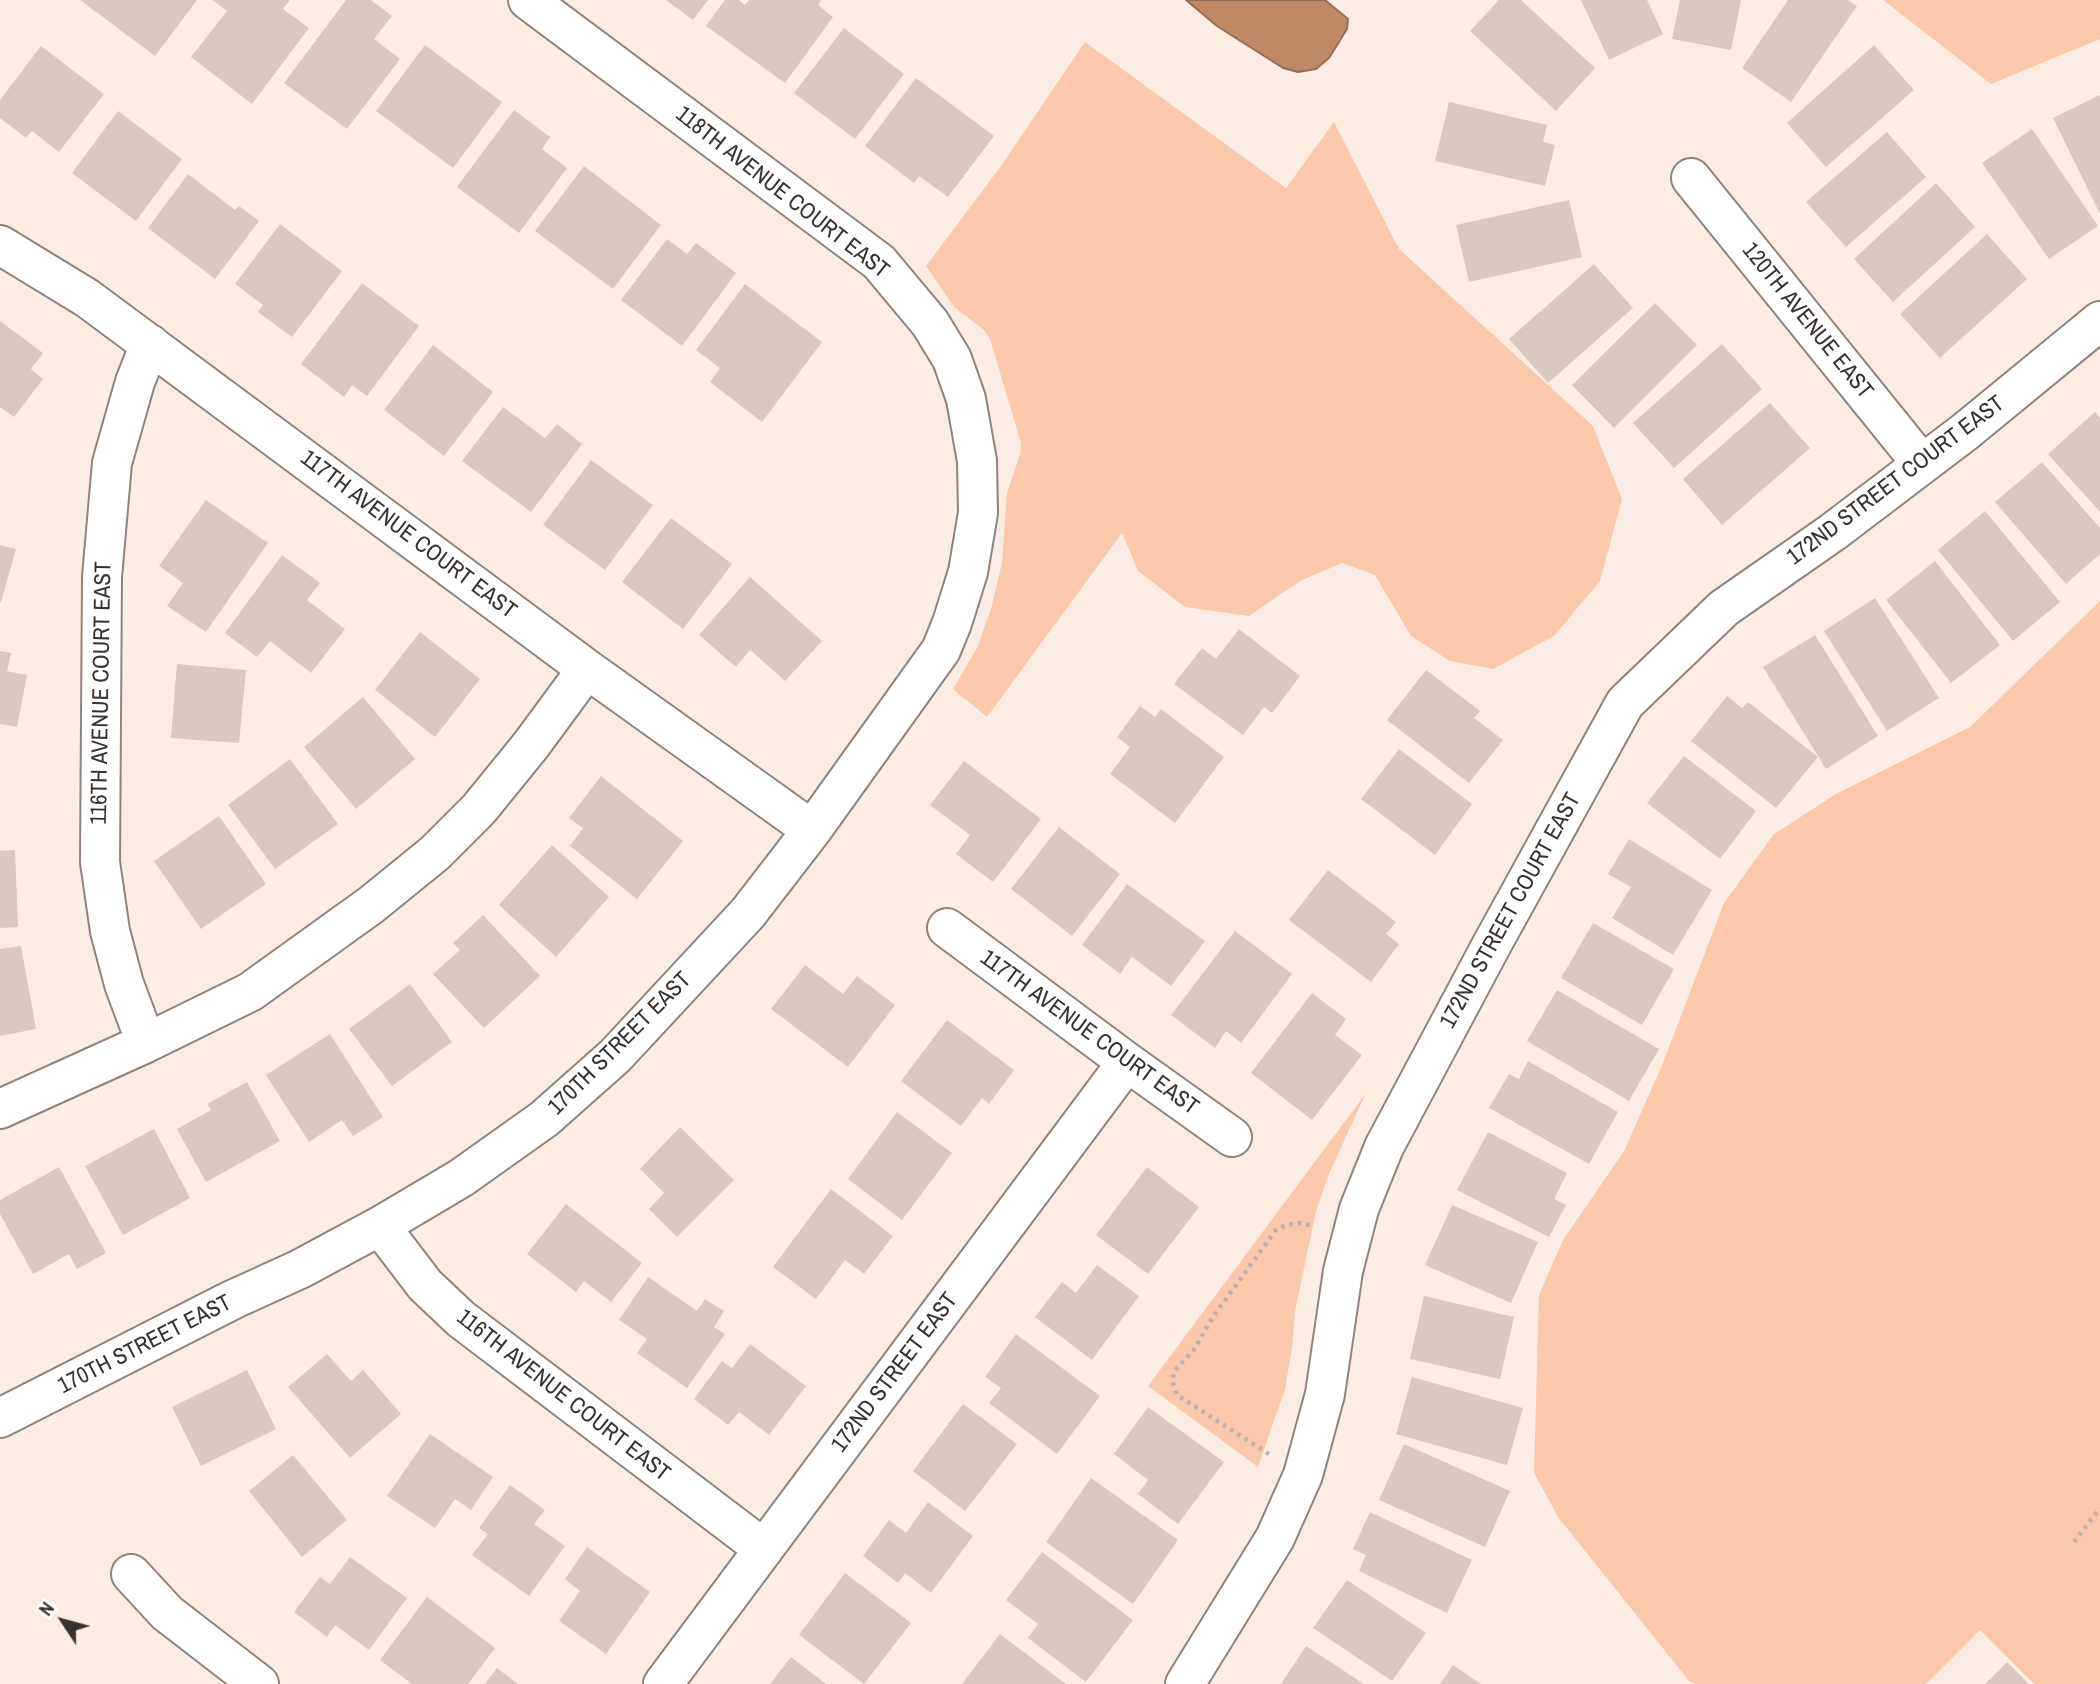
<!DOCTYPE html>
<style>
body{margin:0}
#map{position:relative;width:2100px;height:1684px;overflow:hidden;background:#fcede4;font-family:"Archivo Narrow",sans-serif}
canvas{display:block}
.north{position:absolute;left:28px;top:1586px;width:70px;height:70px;-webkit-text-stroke:5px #fff;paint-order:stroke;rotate:306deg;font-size:19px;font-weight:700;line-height:28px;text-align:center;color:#38322f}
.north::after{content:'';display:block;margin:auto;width:24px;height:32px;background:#38322f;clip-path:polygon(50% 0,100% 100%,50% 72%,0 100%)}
</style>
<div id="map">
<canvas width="2100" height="1684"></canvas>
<div class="north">N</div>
</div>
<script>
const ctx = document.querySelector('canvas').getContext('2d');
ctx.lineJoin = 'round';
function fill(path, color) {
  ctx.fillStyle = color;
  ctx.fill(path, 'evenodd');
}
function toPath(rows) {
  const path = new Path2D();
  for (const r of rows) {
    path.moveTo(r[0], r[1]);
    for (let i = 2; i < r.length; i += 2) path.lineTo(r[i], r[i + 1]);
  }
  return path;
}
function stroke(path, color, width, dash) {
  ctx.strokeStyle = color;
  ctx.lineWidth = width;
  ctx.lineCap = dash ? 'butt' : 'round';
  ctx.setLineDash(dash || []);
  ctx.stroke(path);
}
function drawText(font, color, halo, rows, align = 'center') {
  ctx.font = font + ' "Archivo Narrow",sans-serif';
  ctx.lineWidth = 5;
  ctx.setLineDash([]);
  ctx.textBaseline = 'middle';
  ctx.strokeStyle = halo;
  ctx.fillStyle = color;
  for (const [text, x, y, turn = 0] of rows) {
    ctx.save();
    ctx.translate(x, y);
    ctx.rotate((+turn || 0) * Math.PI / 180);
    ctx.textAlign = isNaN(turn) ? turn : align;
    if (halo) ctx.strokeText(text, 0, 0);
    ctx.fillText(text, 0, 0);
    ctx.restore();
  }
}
const green = toPath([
 [1883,0,2100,0,2100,39,1991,84],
 [1085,42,1286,188,1334,122,1399,249,1593,426,1622,499,1600,581,1554,636,1493,669,1450,661,1411,636,1375,575,1342,563,1300,581,1249,616,1185,607,1138,571,1122,533,987,717,953,689,977,648,991,609,1002,563,1007,492,1020,455,1021,443,990,339,984,330,954,307,926,266,1001,166],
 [2100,601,2100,1684,2034,1684,1980,1630,1926,1684,1696,1684,1689,1681,1558,1517,1534,1473,1539,1295,1563,1240,1624,1151,1663,1063,1724,903,1774,834,1836,794,1970,727],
 [1366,1093,1328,1176,1316,1211,1295,1311,1292,1348,1285,1389,1258,1467,1148,1386]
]);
const water = toPath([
 [1186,0,1325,0,1348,19,1347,29,1329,58,1316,69,1298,72,1283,68,1217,26,1186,0]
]);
const building = toPath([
 [80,0,197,0,155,56],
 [212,0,290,0,283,9,309,28,252,104,191,57,227,11],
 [346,0,371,0,392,16,374,39,400,59,347,129,284,83],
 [666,0,708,0,693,20],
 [725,0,739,0,745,5,749,0,821,0,818,5,833,17,785,83,706,26],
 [1499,0,1521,0,1595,68,1556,111,1470,31],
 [1581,0,1647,0,1663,34,1609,60],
 [1680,0,1741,0,1731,50,1672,39],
 [1788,0,1848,0,1857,6,1791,102,1742,68],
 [844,28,904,74,855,139,794,93],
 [425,45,502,102,453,168,376,111],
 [1874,45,1914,90,1826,167,1787,123],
 [41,46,104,94,59,152,32,131,26,138,0,118,0,100],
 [916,78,994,136,948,197,919,176,914,183,865,146],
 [2100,95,2100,214,2053,118],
 [1449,102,1547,125,1543,142,1555,145,1545,186,1435,161],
 [514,110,550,137,542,149,567,168,519,233,457,187],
 [118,111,182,159,136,221,72,173],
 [2032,129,2098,226,2049,259,1982,163],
 [1887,132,1926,177,1846,247,1806,202],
 [584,166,661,225,613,289,535,231],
 [188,174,235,210,239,206,259,221,215,279,148,228],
 [1936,183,1975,227,1893,302,1854,259],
 [1569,200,1582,257,1469,282,1456,225],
 [280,224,342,271,292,337,258,312,263,305,235,284],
 [1987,234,2027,279,1940,358,1900,314],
 [667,239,687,254,696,243,736,273,682,346,621,300],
 [1594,264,1633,308,1548,383,1509,339],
 [362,283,419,326,367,396,352,385,344,397,301,364],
 [745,284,822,342,762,422,710,382,720,368,696,350],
 [1655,303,1697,345,1614,428,1572,385],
 [0,321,43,353,31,369,43,379,14,417,0,407],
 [1722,344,1762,389,1674,468,1633,423],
 [433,345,493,392,444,456,384,410],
 [1770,403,1810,448,1722,525,1683,479],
 [503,407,545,438,557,424,582,444,531,512,462,461],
 [2095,412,2100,418,2100,512,2048,454],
 [591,460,653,505,605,570,543,525],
 [2042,462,2100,528,2100,554,2066,584,1995,502],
 [206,500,268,543,206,632,167,606,183,583,159,566],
 [1985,511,2060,602,2013,641,1938,550],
 [671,518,732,564,683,629,622,582],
 [0,545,16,549,1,602,0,602],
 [282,555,320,583,307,600,345,629,311,673,270,641,257,657,225,633],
 [1935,561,2000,645,1951,683,1886,600],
 [750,577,822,641,785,681,750,650,736,667,699,635],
 [1875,598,1939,698,1887,731,1824,631],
 [1239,629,1300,676,1272,713,1264,707,1243,735,1174,684,1202,648,1216,659],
 [420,632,480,679,435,737,375,690],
 [1815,635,1878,736,1826,769,1763,667],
 [0,651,11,653,7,671,27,675,17,727,0,724],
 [177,664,246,670,239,743,171,738],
 [1426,670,1480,711,1474,718,1503,740,1469,783,1387,720],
 [1727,696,1742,708,1748,702,1818,757,1776,808,1691,741],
 [363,697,415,759,356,809,304,747],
 [1140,706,1155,717,1161,709,1224,757,1175,823,1110,774,1130,747,1117,737],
 [1399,749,1472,804,1435,855,1361,799],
 [1684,756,1756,811,1720,859,1647,803],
 [290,759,338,824,275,869,228,805],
 [964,761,1041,819,993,882,956,854,970,835,930,805],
 [601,776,683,841,637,899,570,846,583,828,569,818],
 [219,816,266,884,201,929,154,861],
 [1059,827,1120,874,1072,936,1011,889],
 [1629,839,1712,890,1673,955,1612,918,1631,887,1608,874],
 [552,845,609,897,556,957,499,905],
 [15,850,18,927,0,928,0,851],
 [1328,870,1396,922,1386,934,1399,944,1371,982,1289,920],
 [1127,884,1205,941,1171,986,1132,957,1120,974,1082,945],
 [483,915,540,976,484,1028,433,974,460,950,453,943],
 [1593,923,1674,969,1642,1025,1561,978],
 [1235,931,1292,974,1241,1043,1226,1031,1215,1048,1171,1015],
 [21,946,36,1029,0,1036,0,949],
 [805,965,843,994,857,976,895,1005,848,1067,771,1009],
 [410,984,452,1042,392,1086,349,1029],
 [1557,990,1659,1049,1629,1101,1527,1041],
 [1312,993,1346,1019,1335,1035,1362,1055,1312,1120,1251,1073],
 [947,1020,1014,1070,989,1104,982,1098,961,1126,901,1081],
 [330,1034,383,1117,353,1136,342,1120,309,1142,266,1075],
 [1528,1061,1618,1112,1589,1164,1489,1108,1509,1074,1519,1079],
 [247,1082,280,1141,206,1182,177,1129,211,1110,207,1104],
 [897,1112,952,1153,902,1220,848,1179],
 [680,1127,734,1180,677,1237,649,1209,664,1193,640,1169],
 [154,1129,190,1198,123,1235,85,1166],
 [1488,1132,1567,1173,1554,1199,1566,1205,1549,1237,1457,1190],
 [59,1167,106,1253,77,1269,69,1254,33,1274,0,1214,0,1200],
 [1147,1167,1199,1207,1148,1274,1096,1235],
 [831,1189,893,1236,864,1274,845,1260,816,1299,773,1267],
 [566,1204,642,1263,611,1302,584,1281,576,1292,527,1254],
 [1452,1205,1538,1242,1511,1303,1425,1265],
 [1097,1265,1139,1296,1092,1360,1035,1317,1062,1282,1076,1293],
 [648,1277,697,1311,705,1299,724,1311,714,1327,725,1334,687,1388,637,1353,647,1339,619,1320],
 [1424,1296,1514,1317,1500,1379,1410,1359],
 [1016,1334,1100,1396,1057,1454,989,1403,1001,1388,985,1377],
 [750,1344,806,1386,769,1435,739,1412,728,1425,694,1399,722,1361,732,1368],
 [327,1354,351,1381,363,1370,401,1414,350,1458,288,1387],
 [247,1370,276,1429,201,1466,172,1407],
 [1412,1377,1523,1408,1507,1465,1396,1434],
 [963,1404,1017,1444,965,1511,913,1471],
 [1148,1407,1224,1462,1178,1524,1138,1494,1148,1480,1114,1454],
 [430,1434,493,1477,471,1510,455,1499,435,1528,387,1496],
 [1404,1444,1510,1491,1485,1547,1379,1500],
 [293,1455,347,1520,302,1557,249,1491],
 [1091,1478,1178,1540,1133,1604,1046,1542],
 [510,1485,545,1510,534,1524,565,1546,529,1596,472,1555,488,1534,479,1528],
 [928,1502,973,1536,931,1593,905,1573,898,1583,863,1556,889,1520,906,1533],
 [1370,1512,1472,1560,1447,1613,1359,1571,1366,1555,1353,1549],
 [587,1547,650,1592,606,1654,559,1621,580,1591,565,1579],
 [1042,1552,1133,1620,1086,1682,1028,1638,1038,1624,1006,1600],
 [350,1557,407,1598,369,1650,335,1625,327,1637,294,1612,320,1577,330,1584],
 [845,1573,911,1623,864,1684,799,1635],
 [1347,1580,1426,1633,1392,1681,1313,1628],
 [427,1597,495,1648,468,1684,412,1684,380,1660],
 [1000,1634,1066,1684,962,1684],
 [1306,1646,1364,1684,1281,1684],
 [791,1657,826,1684,770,1684],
 [2007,1662,2029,1684,1985,1684],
 [1453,1665,1481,1684,1440,1684],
 [497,1668,518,1684,485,1684]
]);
const path = toPath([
 [1269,1454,1177,1395,1172,1380,1175,1370,1193,1351,1213,1317,1275,1231,1286,1225,1301,1223,1314,1226],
 [2074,1542,2100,1508]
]);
const street = toPath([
 [1691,178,1922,464],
 [0,245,87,298,587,669,812,830],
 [947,928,1127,1062,1232,1137],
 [146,1043,124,984,110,931,100,862,102,577,112,463,135,382,150,344],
 [0,1109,146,1043,250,992,371,905,435,853,479,809,531,745,587,669],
 [380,1226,425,1285,461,1319,764,1549],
 [0,1418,232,1300,300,1269,380,1226,461,1178,544,1119,615,1056,748,913,812,830,941,650,952,623,968,572,978,513,977,461,966,399,952,359,930,323,879,262,528,0],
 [131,1574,167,1613,259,1684],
 [663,1684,1127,1062],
 [1185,1684,1275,1538,1303,1475,1325,1394,1343,1271,1359,1209,1384,1147,1491,946,1625,703,1724,608,1833,532,1966,431,2100,321]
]);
const streetNames = [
 ["118TH AVENUE COURT EAST",782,193,38],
 ["120TH AVENUE EAST",1807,321,51],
 ["172ND STREET COURT EAST",1896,481,-37],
 ["117TH AVENUE COURT EAST",408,535,37],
 ["116TH AVENUE COURT EAST",102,693,-89],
 ["172ND STREET COURT EAST",1511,911,-61],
 ["117TH AVENUE COURT EAST",1089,1033,36],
 ["170TH STREET EAST",620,1044,-45],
 ["170TH STREET EAST",145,1345,-27],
 ["172ND STREET EAST",895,1373,-53],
 ["116TH AVENUE COURT EAST",563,1396,38]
];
fill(green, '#fac8ab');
fill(water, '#bf8866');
stroke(water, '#966e56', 2);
fill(building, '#d8c9c1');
stroke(street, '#90837b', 42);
stroke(path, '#beb2ab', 4.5, [3.5, 5]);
stroke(street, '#fff', 38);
drawText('23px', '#38322f', '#fff', streetNames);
</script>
